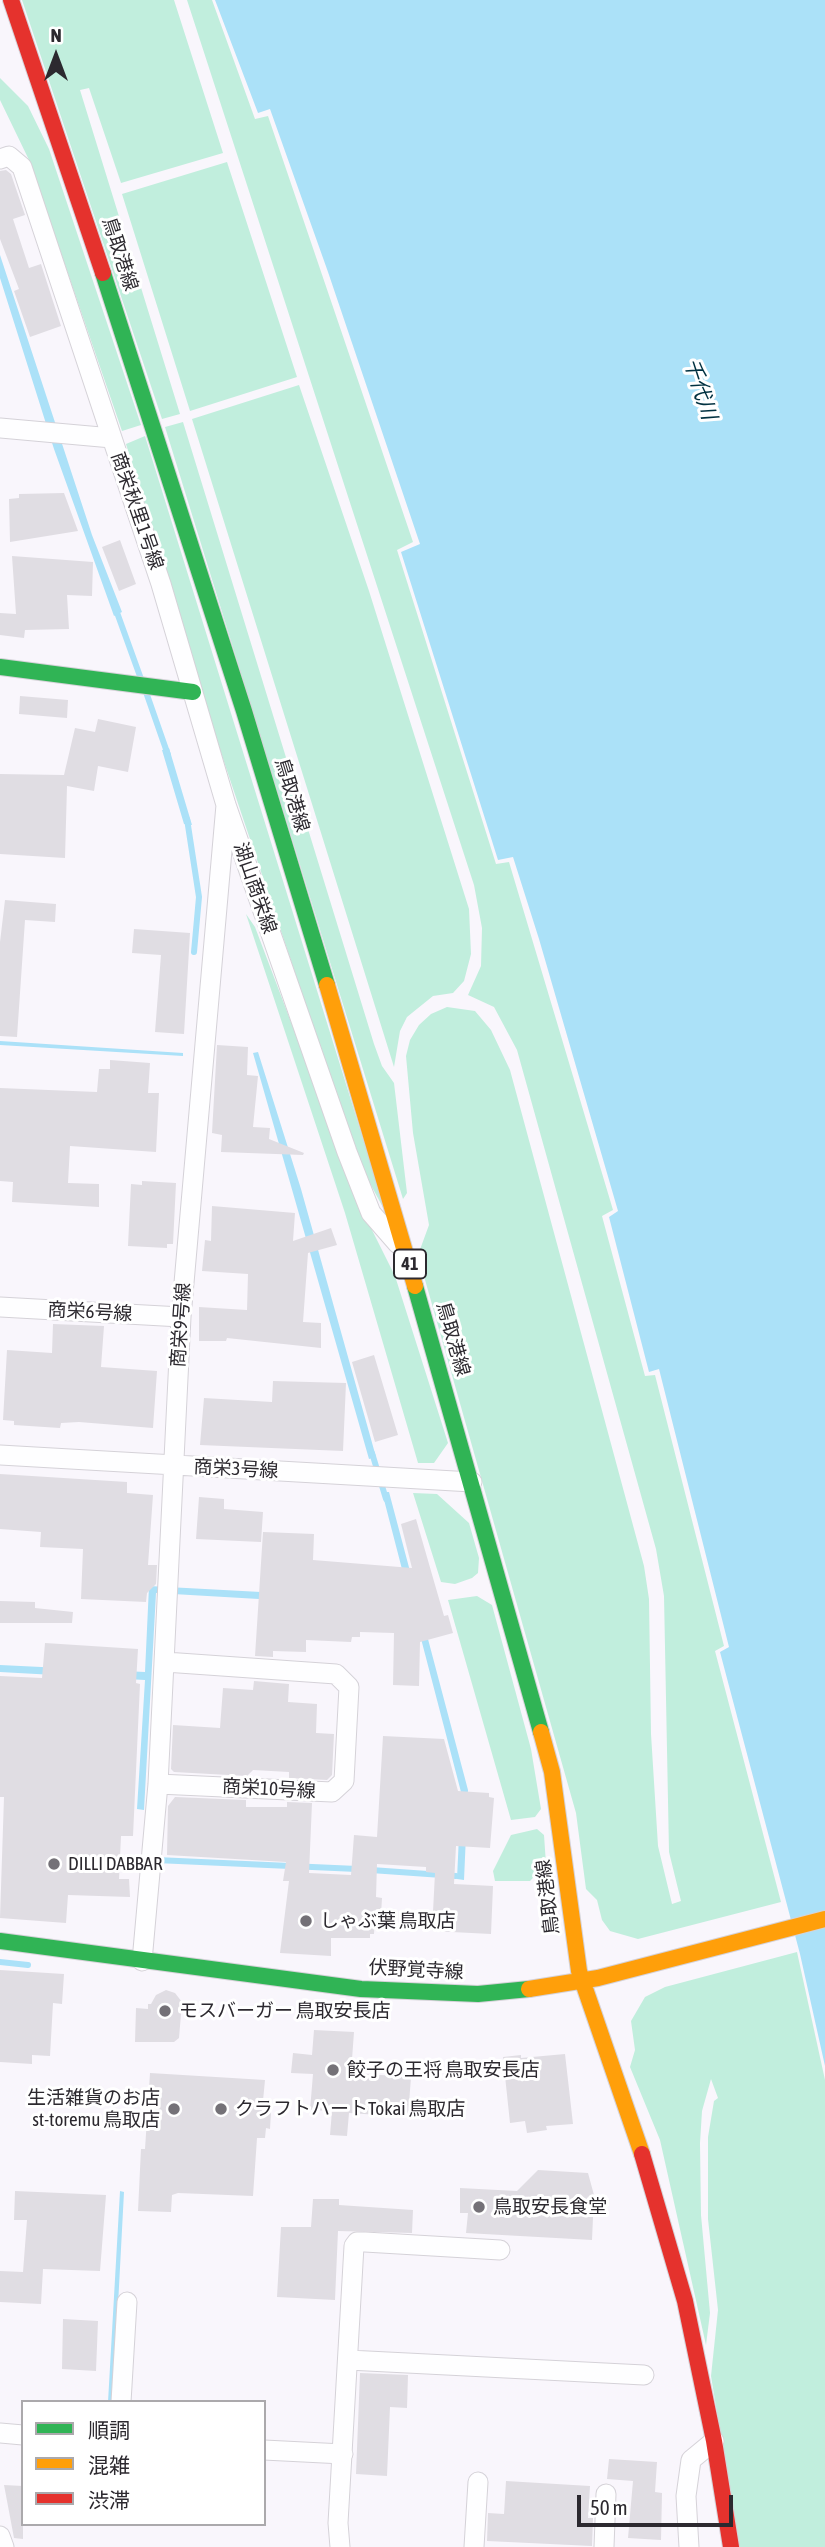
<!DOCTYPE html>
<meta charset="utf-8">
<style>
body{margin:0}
#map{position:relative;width:825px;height:2547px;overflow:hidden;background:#f9f6fc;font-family:"Asap Condensed","Noto Sans JP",sans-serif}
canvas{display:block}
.legend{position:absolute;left:21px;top:2400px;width:245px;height:126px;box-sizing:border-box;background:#fff;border:2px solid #aba9ac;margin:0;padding:9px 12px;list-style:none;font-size:21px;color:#2c292f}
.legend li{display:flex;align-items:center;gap:14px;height:35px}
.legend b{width:35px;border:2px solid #aba9ac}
.north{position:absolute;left:21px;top:21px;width:70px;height:70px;-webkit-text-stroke:5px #fff;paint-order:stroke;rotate:0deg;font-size:19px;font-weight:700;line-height:28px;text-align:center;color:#2c292f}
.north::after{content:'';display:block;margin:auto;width:24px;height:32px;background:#2c292f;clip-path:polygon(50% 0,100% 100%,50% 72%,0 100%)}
.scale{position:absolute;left:577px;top:2495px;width:156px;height:32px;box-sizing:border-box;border:4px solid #2c292f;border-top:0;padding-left:9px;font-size:21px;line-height:24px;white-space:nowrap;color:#2c292f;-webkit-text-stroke:5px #fff;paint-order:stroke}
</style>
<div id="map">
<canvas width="825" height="2547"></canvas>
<ul class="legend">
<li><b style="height:9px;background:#30b455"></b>順調</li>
<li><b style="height:9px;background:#ff9f0a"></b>混雑</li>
<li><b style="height:9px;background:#e5322d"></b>渋滞</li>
</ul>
<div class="north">N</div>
<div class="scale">50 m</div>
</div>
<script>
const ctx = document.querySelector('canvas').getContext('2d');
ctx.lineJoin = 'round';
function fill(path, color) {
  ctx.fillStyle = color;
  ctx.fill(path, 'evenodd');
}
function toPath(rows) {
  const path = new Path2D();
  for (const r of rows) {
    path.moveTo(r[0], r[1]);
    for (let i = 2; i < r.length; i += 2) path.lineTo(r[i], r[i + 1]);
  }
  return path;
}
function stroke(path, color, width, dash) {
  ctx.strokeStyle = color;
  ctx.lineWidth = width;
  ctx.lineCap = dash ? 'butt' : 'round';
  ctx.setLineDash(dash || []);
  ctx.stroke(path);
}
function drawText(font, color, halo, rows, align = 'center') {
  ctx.font = font + ' "Asap Condensed","Noto Sans JP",sans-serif';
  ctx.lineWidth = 6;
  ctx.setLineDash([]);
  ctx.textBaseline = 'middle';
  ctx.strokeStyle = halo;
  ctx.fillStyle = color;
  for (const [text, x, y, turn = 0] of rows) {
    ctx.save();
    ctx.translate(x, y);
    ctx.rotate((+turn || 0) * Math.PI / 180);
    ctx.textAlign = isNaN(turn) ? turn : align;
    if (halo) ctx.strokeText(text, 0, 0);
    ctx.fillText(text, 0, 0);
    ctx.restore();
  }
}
const green = toPath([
 [22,0,174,0,223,153,121,183,89,88,80,90,180,414,162,419],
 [187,0,212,0,255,119,268,116,413,542,397,550,496,864,509,862,613,1210,602,1216,645,1376,655,1375,724,1646,715,1651,781,1902,638,1939,610,1931,602,1920,597,1900,586,1889,576,1813,418,1255,429,1225,413,1133,406,1056,410,1040,419,1025,431,1014,447,1007,475,1011,491,1030,510,1070,644,1566,649,1599,651,1734,658,1846,672,1904,681,1901,669,1852,664,1596,656,1549,517,1050,494,1007,468,995,481,966,482,928,474,885],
 [0,78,28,106,49,149,141,425,122,431,29,160,0,100],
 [227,162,297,377,190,411,122,194],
 [299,385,369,591,469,909,471,954,464,981,453,993,433,996,407,1017,400,1031,394,1067,192,419],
 [183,422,374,1044,382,1066,394,1083,407,1193,403,1199,165,427],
 [145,436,386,1213,359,1163,215,735,126,444],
 [246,914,255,927,363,1212,395,1276,448,1443,434,1463,418,1463,345,1213],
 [413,1493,437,1494,469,1523,479,1558,478,1573,472,1578,455,1584,441,1582],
 [477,1596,492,1605,531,1749,541,1809,535,1817,511,1820,448,1600],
 [537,1829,544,1835,546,1864,530,1881,495,1881,493,1871,511,1835],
 [797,1952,825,2080,825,2547,739,2547,711,2376,718,2310,708,2219,708,2137,714,2101,718,2098,711,2079,702,2111,700,2143,701,2215,710,2313,706,2345,660,2140,630,2067,635,2050,631,2021,645,1997,665,1987]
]);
const water = toPath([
 [215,0,825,0,825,2066,800,1954,720,1652,729,1647,659,1369,649,1372,609,1217,618,1211,539,939,513,857,498,860,441,679,401,552,420,544,328,272,270,109,258,113],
 [0,255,92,535,122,612,114,616,54,449,0,278],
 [169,748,192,825,184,824,162,750],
 [0,1041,183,1053,183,1056,0,1045],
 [258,1052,301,1189,376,1457,369,1459,253,1053],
 [382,1492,389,1492,468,1790,464,1880,457,1879,461,1792,413,1608,156,1593,144,1810,137,1809,145,1680,0,1672,0,1665,145,1672,149,1586,410,1600],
 [120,2191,124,2192,114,2381,112,2402,108,2402]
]);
const stream = toPath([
 [115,607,141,679],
 [146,692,168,755],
 [187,819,199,897,194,952],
 [372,1453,386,1499],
 [156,1860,357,1869],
 [371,1870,456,1876],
 [0,1962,28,1965]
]);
const building = toPath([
 [6,170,11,174,25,215,13,219,29,268,41,264,61,326,30,337,14,291,19,289,0,239,0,171],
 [64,493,78,531,10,542,9,499,19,498,19,494],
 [120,540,136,584,119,591,102,547],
 [12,556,93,562,92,596,67,595,69,629,25,630,24,638,0,635,0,613,16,614],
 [20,696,68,700,67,718,19,714],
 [98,719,136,727,128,772,98,766,94,791,67,786,65,858,0,854,0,774,64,775,75,728,95,732],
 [5,900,56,904,55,922,25,920,17,1037,0,1036,0,942],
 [134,929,190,933,184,1034,155,1032,161,955,132,953],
 [217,1045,248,1047,247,1075,258,1076,253,1127,270,1128,269,1139,304,1153,303,1155,221,1152,222,1135,212,1133],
 [110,1060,150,1063,148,1093,159,1093,156,1152,70,1146,68,1183,99,1184,99,1207,12,1202,13,1182,0,1181,0,1088,97,1092,99,1069,110,1069],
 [142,1181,176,1183,173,1244,167,1244,167,1248,128,1246,131,1184,142,1185],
 [212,1206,295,1213,293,1241,331,1228,337,1245,308,1253,303,1322,321,1323,321,1348,227,1338,226,1341,199,1341,199,1307,247,1310,248,1274,202,1271,205,1240,211,1241],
 [53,1324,104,1326,101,1367,157,1371,153,1428,79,1422,61,1423,60,1428,14,1425,14,1421,3,1420,7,1350,52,1353],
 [374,1355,398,1435,375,1442,352,1362],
 [273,1381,346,1383,343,1451,200,1445,204,1398,272,1402],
 [0,1474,127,1482,127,1493,153,1495,148,1565,157,1565,156,1584,147,1593,146,1602,81,1599,83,1549,40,1547,41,1532,0,1529],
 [199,1497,224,1499,224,1509,263,1512,261,1542,196,1539],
 [416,1519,444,1616,448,1615,453,1633,420,1642,419,1686,393,1685,394,1633,360,1632,360,1637,352,1637,351,1642,306,1640,306,1652,273,1651,273,1657,255,1656,263,1532,314,1534,313,1560,412,1568,401,1524],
 [0,1601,35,1602,35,1608,73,1612,72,1623,0,1623],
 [45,1643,138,1649,136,1683,140,1684,133,1836,121,1836,119,1879,129,1879,130,1897,68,1895,66,1923,0,1918,4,1797,0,1797,0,1676,42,1678],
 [254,1681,289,1684,288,1702,317,1704,316,1733,334,1734,332,1775,327,1780,289,1778,289,1772,253,1770,247,1776,174,1772,171,1769,173,1725,220,1728,223,1688,253,1690],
 [383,1736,444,1739,458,1791,489,1793,489,1797,494,1798,490,1848,456,1846,454,1884,493,1886,491,1934,432,1931,435,1873,426,1872,426,1867,377,1864,376,1897,382,1898,381,1915,375,1915,374,1934,370,1934,370,1938,331,1938,331,1956,280,1953,289,1881,283,1881,286,1862,167,1855,168,1806,175,1797,246,1800,246,1807,287,1807,287,1802,312,1803,309,1873,351,1875,354,1835,377,1837],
 [0,1970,64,1974,62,2004,53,2003,50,2056,32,2055,32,2064,0,2062],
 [166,1990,175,1993,182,2002,179,2038,174,2042,135,2042,136,2008,148,2009,148,2004,151,2004,156,1995],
 [314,2030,354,2032,351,2073,411,2077,408,2117,349,2113,347,2136,330,2135,332,2111,310,2110,313,2074,291,2073,293,2053,312,2055],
 [565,2054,573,2124,546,2126,547,2130,527,2133,525,2121,510,2123,503,2057,521,2055,521,2058],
 [150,2073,265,2080,262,2111,271,2112,270,2129,266,2128,265,2138,257,2138,253,2196,178,2193,172,2195,171,2212,138,2211,141,2149,145,2149],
 [538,2170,588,2173,594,2195,592,2240,466,2233,468,2213,460,2213,460,2188,517,2191],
 [15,2191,106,2195,100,2271,43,2269,41,2304,0,2302,0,2271,23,2272,27,2220,14,2220],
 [313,2199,339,2199,339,2205,413,2210,412,2233,338,2231,335,2300,277,2297,281,2227,311,2227],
 [63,2319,98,2321,96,2371,62,2369],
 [360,2373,408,2375,407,2408,390,2407,387,2476,356,2474],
 [609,2459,657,2462,655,2492,662,2493,661,2540,628,2538,633,2481,607,2479],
 [506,2481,590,2486,588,2518,593,2518,592,2546,487,2541,488,2513,504,2514],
 [4,2485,23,2486,23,2539,14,2538]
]);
const street = toPath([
 [0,159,9,156,22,167,112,438],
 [0,428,112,438,161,584,226,805,347,1152,371,1213,398,1244],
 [0,1307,181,1317],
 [0,1455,472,1482],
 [158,1784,332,1792,344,1781,349,1687,336,1674,165,1662],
 [142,1961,158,1784,181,1317,226,805],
 [348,2360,644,2375],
 [121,2402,127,2302],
 [0,2433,23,2435],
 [264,2450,343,2454],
 [0,2536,4,2547],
 [340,2547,338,2523,354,2246,357,2242,365,2242,500,2250],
 [474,2547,478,2482],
 [604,2547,606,2494],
 [689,2547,686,2496,691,2460,714,2441]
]);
const fast = toPath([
 [103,273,244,711,327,985],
 [0,667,193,692],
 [415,1286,541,1732],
 [0,1941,361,1989,478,1994,529,1989]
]);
const slow = toPath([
 [327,985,415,1286],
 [541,1732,552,1772,579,1971,642,2154],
 [529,1989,598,1978,825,1919]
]);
const jam = toPath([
 [11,0,103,273],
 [642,2154,685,2301,714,2441,731,2547]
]);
const markers = [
 [54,1864,7,"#747177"],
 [306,1921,7,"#747177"],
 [165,2011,7,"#747177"],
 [333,2070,7,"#747177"],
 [174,2109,7,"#747177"],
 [221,2109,7,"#747177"],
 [479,2207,7,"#747177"]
];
const shields = [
 [410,1264,32]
];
const shieldNames = [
 ["41",410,1264]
];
const streetNames = [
 ["鳥取港線",120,254,72],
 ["商栄秋里1号線",137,511,71],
 ["鳥取港線",292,795,73],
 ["湖山商栄線",255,888,71],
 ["商栄6号線",90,1312,3],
 ["商栄9号線",181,1325,-86],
 ["鳥取港線",453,1339,74],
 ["商栄3号線",236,1469,3],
 ["商栄10号線",269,1789,3],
 ["鳥取港線",548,1897,-97],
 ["伏野覚寺線",416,1970,3]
];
const poiNames = [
 ["DILLI DABBAR",68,1864],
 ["しゃぶ葉 鳥取店",320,1921],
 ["モスバーガー 鳥取安長店",179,2011],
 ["餃子の王将 鳥取安長店",347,2070],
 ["生活雑貨のお店",160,2098,"right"],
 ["st-toremu 鳥取店",160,2120,"right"],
 ["クラフトハートTokai 鳥取店",235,2109],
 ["鳥取安長食堂",493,2207]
];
const waterNames = [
 ["千代川",700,389,72]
];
fill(green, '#c1eedd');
fill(water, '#abe1f8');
stroke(stream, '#abe1f8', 6);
fill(building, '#e0dde3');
stroke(street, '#d5d2d8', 21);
stroke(fast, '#d5d2d8', 18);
stroke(slow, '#d5d2d8', 18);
stroke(jam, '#d5d2d8', 18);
stroke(street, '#fefeff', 19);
stroke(fast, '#30b455', 16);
stroke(slow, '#ff9f0a', 16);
stroke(jam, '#e5322d', 16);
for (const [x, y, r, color] of markers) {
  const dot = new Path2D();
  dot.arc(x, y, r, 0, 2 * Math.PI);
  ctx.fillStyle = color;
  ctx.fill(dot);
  stroke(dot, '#fff', 2.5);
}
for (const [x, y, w] of shields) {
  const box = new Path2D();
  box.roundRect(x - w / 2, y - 14.5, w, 29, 5);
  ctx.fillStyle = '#fff';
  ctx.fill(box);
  stroke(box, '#2c292f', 2);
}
drawText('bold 18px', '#2c292f', null, shieldNames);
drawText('19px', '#2c292f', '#fff', streetNames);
drawText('19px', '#2c292f', '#fff', poiNames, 'left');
drawText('italic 21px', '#003141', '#fff', waterNames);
</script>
